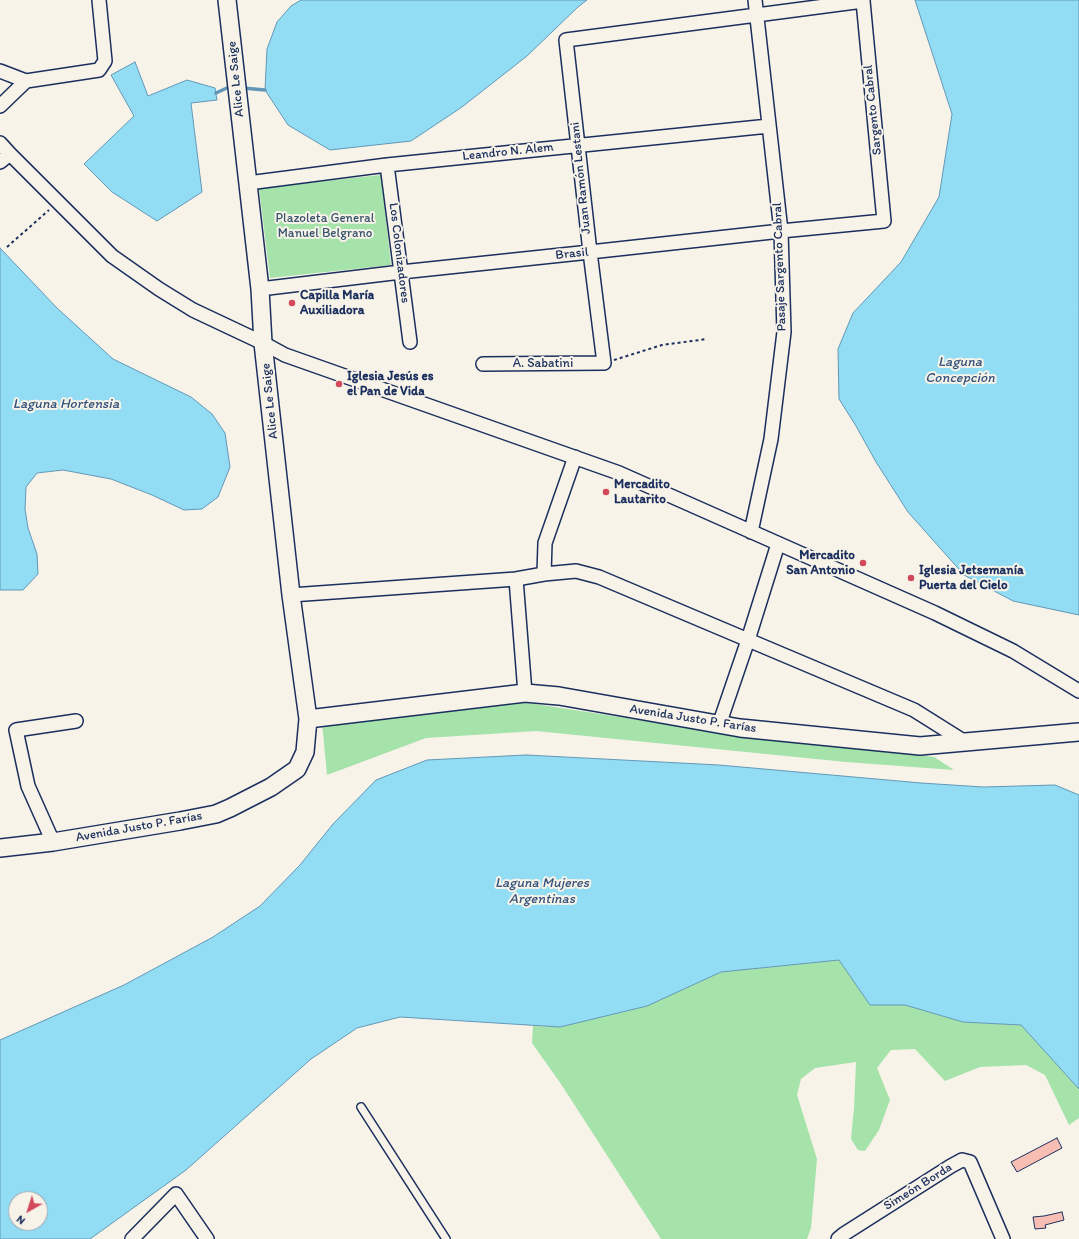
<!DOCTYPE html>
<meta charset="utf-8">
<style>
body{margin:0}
#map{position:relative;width:1079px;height:1239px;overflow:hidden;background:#f7f3e8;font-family:Itim,sans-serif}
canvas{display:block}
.north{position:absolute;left:8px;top:1191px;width:40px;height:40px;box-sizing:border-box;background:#f7f3e8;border:1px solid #9fa5b1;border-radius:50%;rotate:219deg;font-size:11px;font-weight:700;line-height:16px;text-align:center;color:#1b2f5e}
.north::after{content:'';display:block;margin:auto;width:14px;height:18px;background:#d1495b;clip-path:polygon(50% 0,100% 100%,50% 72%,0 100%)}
</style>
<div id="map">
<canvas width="1079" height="1239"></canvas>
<div class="north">N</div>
</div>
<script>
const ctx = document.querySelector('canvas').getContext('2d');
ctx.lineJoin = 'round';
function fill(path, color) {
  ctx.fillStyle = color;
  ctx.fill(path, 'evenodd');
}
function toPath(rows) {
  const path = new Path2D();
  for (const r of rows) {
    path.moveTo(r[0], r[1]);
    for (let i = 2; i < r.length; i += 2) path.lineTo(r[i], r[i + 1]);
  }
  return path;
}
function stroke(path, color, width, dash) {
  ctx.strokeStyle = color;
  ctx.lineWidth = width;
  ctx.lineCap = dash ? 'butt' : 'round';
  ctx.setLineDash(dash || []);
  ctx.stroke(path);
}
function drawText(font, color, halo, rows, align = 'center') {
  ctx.font = font + ' Itim,sans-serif';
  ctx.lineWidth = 4;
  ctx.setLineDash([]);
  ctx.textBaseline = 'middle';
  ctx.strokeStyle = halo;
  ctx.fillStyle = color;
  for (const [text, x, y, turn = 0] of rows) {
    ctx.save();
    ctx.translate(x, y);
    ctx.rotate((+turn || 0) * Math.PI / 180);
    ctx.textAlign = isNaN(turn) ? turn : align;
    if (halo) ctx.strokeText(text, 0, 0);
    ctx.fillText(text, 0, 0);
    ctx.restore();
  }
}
const green = toPath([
 [381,175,391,265,270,278,259,188],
 [522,702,698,729,934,757,954,770,846,762,536,731,426,738,327,775,322,722],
 [839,960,870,1005,905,1005,963,1022,1021,1025,1079,1089,1079,1118,1069,1125,1045,1075,1026,1065,980,1067,945,1081,915,1049,891,1050,877,1068,890,1100,879,1130,865,1151,858,1150,851,1139,854,1108,856,1062,815,1068,801,1079,797,1095,817,1159,811,1228,807,1239,661,1239,561,1084,532,1043,533,1026,560,1027,647,1006,721,972]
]);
const water = toPath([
 [301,0,587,0,578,7,527,56,462,107,411,141,330,150,288,125,265,90,267,49,277,22,291,6,301,0],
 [915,0,1079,0,1079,615,1013,601,964,575,908,512,876,462,856,426,839,399,838,349,853,313,901,262,939,197,952,114,915,0],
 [135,62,148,96,187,80,215,88,217,100,191,103,202,192,157,221,112,192,84,164,134,116,111,75,135,62],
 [0,248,57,308,113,359,191,397,212,414,225,433,230,467,218,497,202,509,184,510,152,495,111,479,63,470,37,473,26,487,25,509,28,528,37,554,38,574,23,590,0,590,0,248],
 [526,755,719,765,921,783,983,787,1055,785,1079,795,1079,1089,1021,1025,963,1022,905,1005,870,1005,839,960,721,972,647,1006,560,1027,400,1017,357,1028,311,1059,186,1170,90,1239,0,1239,0,1040,124,985,213,937,260,906,300,865,333,824,376,780,427,760,526,755],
 [16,1199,40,1199,40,1223,16,1223,16,1199]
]);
const stream = toPath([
 [243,88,265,90],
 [216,93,229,87]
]);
const building = toPath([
 [1057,1138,1062,1148,1017,1172,1011,1162,1057,1138],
 [1062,1212,1064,1220,1045,1225,1046,1228,1035,1229,1033,1217,1044,1216,1062,1212]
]);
const path = toPath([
 [7,247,49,210],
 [614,360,662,345,707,339]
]);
const service = toPath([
 [361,1107,446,1239]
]);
const minor = toPath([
 [0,71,26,81],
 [0,106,26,81,99,70,105,61,99,0],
 [0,143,10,154,112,256,159,289,193,310,263,343,285,355,619,473,935,613,1013,651,1079,691],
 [0,162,10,154],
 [387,165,410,342],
 [248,183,387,165,769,126],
 [260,289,401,272,590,252,781,231,884,221,863,1,566,40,590,252,604,363,483,364],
 [751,532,771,439,784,332,781,231,755,0],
 [544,574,545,543,575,457],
 [516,579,525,693],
 [291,595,516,579,544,574,576,571,599,577,914,710,965,742],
 [719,725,748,640,778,544],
 [53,842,28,786,16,730,76,721],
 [132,1239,176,1194,207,1239],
 [838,1239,844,1234,951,1166,962,1160,970,1162,1003,1239]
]);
const tertiary = toPath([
 [308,719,525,693,559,696,740,728,920,746,1079,732],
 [0,848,53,842,180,821,216,814,230,808,271,787,297,769,305,752,308,719,291,595,263,343,260,289,227,0]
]);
const markers = [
 [292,303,4,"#d1495b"],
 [339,384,4,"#d1495b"],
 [606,492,4,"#d1495b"],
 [863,563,4,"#d1495b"],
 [911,578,4,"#d1495b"]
];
const streetNames = [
 ["Alice Le Saige",236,79,-96],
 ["Sargento Cabral",873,110,-96],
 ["Leandro N. Alem",508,152,-6],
 ["Juan Ramón Lestani",581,178,-96],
 ["Los Colonizadores",399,253,83],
 ["Brasil",572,254,-6],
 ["Pasaje Sargento Cabral",780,267,-92],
 ["A. Sabatini",543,364],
 ["Alice Le Saige",270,401,-96],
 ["Avenida Justo P. Farías",693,719,9],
 ["Avenida Justo P. Farías",139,827,-10],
 ["Simeón Borda",918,1187,-32]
];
const parkNames = [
 ["Plazoleta General",325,219],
 ["Manuel Belgrano",325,234]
];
const poiNames = [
 ["Capilla María",300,296],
 ["Auxiliadora",300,311],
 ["Iglesia Jesús es",347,377],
 ["el Pan de Vida",347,392],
 ["Mercadito",614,485],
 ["Lautarito",614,500],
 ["Mercadito",855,556,"right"],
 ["San Antonio",855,571,"right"],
 ["Iglesia Jetsemanía",919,571],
 ["Puerta del Cielo",919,586]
];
const waterNames = [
 ["Laguna",960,362],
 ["Concepción",960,378],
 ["Laguna Hortensia",66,404],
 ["Laguna Mujeres",542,883],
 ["Argentinas",542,899]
];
fill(green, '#a5e3aa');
fill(water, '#92ddf3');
stroke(water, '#6297b7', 1);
stroke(stream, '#6297b7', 3.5);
fill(building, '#f9beb3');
stroke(building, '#1b2f5e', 1);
stroke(service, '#1b2f5e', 10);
stroke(minor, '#1b2f5e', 16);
stroke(tertiary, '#1b2f5e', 20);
stroke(path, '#1b2f5e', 2, [3, 3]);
stroke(service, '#f7f3e8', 7);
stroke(minor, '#f7f3e8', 13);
stroke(tertiary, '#f7f3e8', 17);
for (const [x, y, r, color] of markers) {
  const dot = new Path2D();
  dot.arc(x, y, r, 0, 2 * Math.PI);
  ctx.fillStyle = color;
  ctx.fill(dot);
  stroke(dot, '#f7f3e8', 1.5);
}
drawText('13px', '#1b2f5e', '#f7f3e8', streetNames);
drawText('13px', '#37536d', '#f7f3e8', parkNames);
drawText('bold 13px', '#1b2f5e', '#f7f3e8', poiNames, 'left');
drawText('italic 14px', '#33527c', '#f7f3e8', waterNames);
</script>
